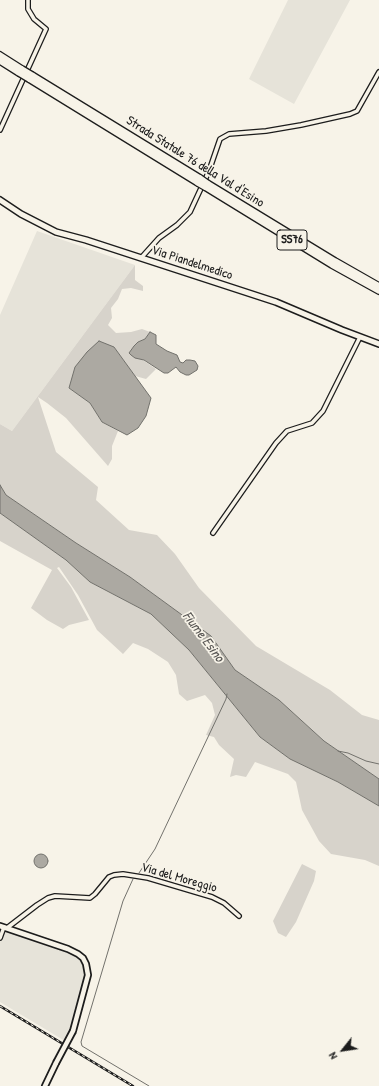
<!DOCTYPE html>
<style>
body{margin:0}
#map{position:relative;width:379px;height:1086px;overflow:hidden;background:#f7f3e8;font-family:"Patrick Hand",sans-serif}
canvas{display:block}
.north{position:absolute;left:323px;top:1030px;width:40px;height:40px;-webkit-text-stroke:3px #f7f3e8;paint-order:stroke;rotate:240deg;font-size:11px;font-weight:700;line-height:16px;text-align:center;color:#1c1c1c}
.north::after{content:'';display:block;margin:auto;width:14px;height:18px;background:#1c1c1c;clip-path:polygon(50% 0,100% 100%,50% 72%,0 100%)}
</style>
<div id="map">
<canvas width="379" height="1086"></canvas>
<div class="north">N</div>
</div>
<script>
const ctx = document.querySelector('canvas').getContext('2d');
ctx.lineJoin = 'round';
function fill(path, color) {
  ctx.fillStyle = color;
  ctx.fill(path, 'evenodd');
}
function toPath(rows) {
  const path = new Path2D();
  for (const r of rows) {
    if (r.length === 3) {
      path.moveTo(r[0] + r[2], r[1]);
      path.arc(r[0], r[1], r[2], 0, 2 * Math.PI);
      continue;
    }
    path.moveTo(r[0], r[1]);
    for (let i = 2; i < r.length; i += 2) path.lineTo(r[i], r[i + 1]);
  }
  return path;
}
function stroke(path, color, width, dash) {
  ctx.strokeStyle = color;
  ctx.lineWidth = width;
  ctx.lineCap = dash ? 'butt' : 'round';
  ctx.setLineDash(dash || []);
  ctx.stroke(path);
}
function drawText(font, color, halo, rows, align = 'center') {
  ctx.font = font + ' "Patrick Hand",sans-serif';
  ctx.lineWidth = 3.5;
  ctx.setLineDash([]);
  ctx.textBaseline = 'middle';
  ctx.strokeStyle = halo;
  ctx.fillStyle = color;
  for (const [text, x, y, turn = 0] of rows) {
    ctx.save();
    ctx.translate(x, y);
    ctx.rotate((+turn || 0) * Math.PI / 180);
    ctx.textAlign = isNaN(turn) ? turn : align;
    if (halo) ctx.strokeText(text, 0, 0);
    ctx.fillText(text, 0, 0);
    ctx.restore();
  }
}
const built = toPath([
 [288,0,350,0,294,104,249,79],
 [37,231,135,265,12,431,0,424,0,315],
 [0,929,72,953,79,958,85,965,85,974,83,986,72,1026,65,1041,0,1002]
]);
const green = toPath([
 [135,265,135,280,143,286,143,291,131,288,122,289,118,299,111,308,112,318,108,325,116,333,131,332,142,329,150,332,145,339,138,342,140,358,156,369,146,379,135,376,114,347,69,388,90,403,102,422,118,431,112,446,112,459,108,466,66,418,47,403,38,397,56,452,98,487,96,500,129,530,157,535,175,554,199,588,256,646,330,690,362,715,379,720,379,779,324,741,279,700,235,670,211,636,130,577,76,543,6,495,0,485,0,424,12,431],
 [0,513,66,560,90,582,151,614,189,650,260,737,290,759,338,782,379,806,379,866,365,860,331,854,319,841,302,810,296,782,288,774,255,762,246,777,236,775,230,777,234,759,219,745,214,737,206,735,215,715,212,703,205,695,187,701,179,694,176,675,168,662,148,649,133,643,123,654,97,630,78,595,59,567,57,568,71,587,89,620,69,625,63,629,47,620,31,608,52,570,0,541],
 [302,864,316,871,314,881,296,922,286,937,278,933,273,921]
]);
const water = toPath([
 [150,332,156,335,156,344,167,351,177,355,180,362,183,363,186,360,190,360,195,361,198,366,197,370,189,375,186,375,180,372,176,367,168,373,164,373,144,360,135,358,131,355,129,353,134,346,138,342,145,339,150,332],
 [99,341,114,347,151,398,146,416,138,428,127,435,102,422,90,403,69,388,75,367,87,352,99,341],
 [0,485,6,495,76,543,130,577,211,636,235,670,279,700,324,741,379,779,379,806,338,782,290,759,260,737,189,650,151,614,90,582,66,560,0,513,0,485],
 [41,861,7]
]);
const stream = toPath([
 [338,751,348,753,366,761,379,764],
 [139,873,155,849,226,699,227,694],
 [133,879,123,901,81,1042,82,1046,149,1086]
]);
const minor = toPath([
 [0,130,46,29,34,19,28,9,28,0],
 [141,258,159,238,177,225,190,212,209,171,220,139,229,134,266,131,301,125,350,114,357,111,379,72],
 [213,533,276,443,287,431,312,423,323,411,360,337],
 [7,928,37,905,48,898,55,896,90,898,95,894,109,877,114,875,123,874,148,878,212,897,224,903,239,916],
 [0,938,4,927]
]);
const tertiary = toPath([
 [0,926,68,949,78,954,83,958,86,964,88,975,73,1031],
 [45,1086,56,1063]
]);
const secondary = toPath([
 [0,200,21,214,56,232,86,240,276,302,342,330,379,344]
]);
const trunk = toPath([
 [0,55,22,69],
 [0,61,19,73],
 [32,75,200,178],
 [29,79,198,183],
 [207,183,335,261,379,286],
 [205,187,332,265,379,291]
]);
const rail = toPath([
 [0,1006,133,1086]
]);
const tertiaryBridge = toPath([
 [56,1063,73,1031]
]);
const trunkBridge = toPath([
 [22,69,32,75],
 [19,73,29,79],
 [200,178,207,183],
 [198,183,205,187]
]);
const shields = [
 [292,240,30]
];
const shieldNames = [
 ["SS76",292,240]
];
const streetNames = [
 ["Strada Statale 76 della Val d'Esino",195,162,32],
 ["Via Piandelmedico",192,263,18],
 ["Via del Moreggio",179,878,16]
];
const waterNames = [
 ["Fiume Esino",203,637,53]
];
fill(built, '#e6e3d9');
fill(green, '#d7d3cb');
fill(water, '#aca9a2');
stroke(water, '#72716c', 1);
stroke(stream, '#72716c', 1);
stroke(minor, '#1c1c1c', 6);
stroke(tertiary, '#1c1c1c', 8);
stroke(secondary, '#1c1c1c', 8);
stroke(trunk, '#1c1c1c', 8);
stroke(minor, '#f7f3e8', 3.5);
stroke(tertiary, '#f7f3e8', 4.5);
stroke(secondary, '#f7f3e8', 5);
stroke(trunk, '#f7f3e8', 5.5);
stroke(rail, '#1c1c1c', 2.5);
stroke(rail, '#f7f3e8', 1, [3]);
stroke(tertiaryBridge, '#1c1c1c', 8, []);
stroke(trunkBridge, '#1c1c1c', 8, []);
stroke(tertiaryBridge, '#f7f3e8', 4.5);
stroke(trunkBridge, '#f7f3e8', 5.5);
for (const [x, y, w] of shields) {
  const box = new Path2D();
  box.roundRect(x - w / 2, y - 10, w, 20, 3);
  ctx.fillStyle = '#f7f3e8';
  ctx.fill(box);
  stroke(box, '#1c1c1c', 1);
}
drawText('bold 12px', '#1c1c1c', null, shieldNames);
drawText('13px', '#1c1c1c', '#f7f3e8', streetNames);
drawText('italic 14px', '#565452', '#f7f3e8', waterNames);
</script>
